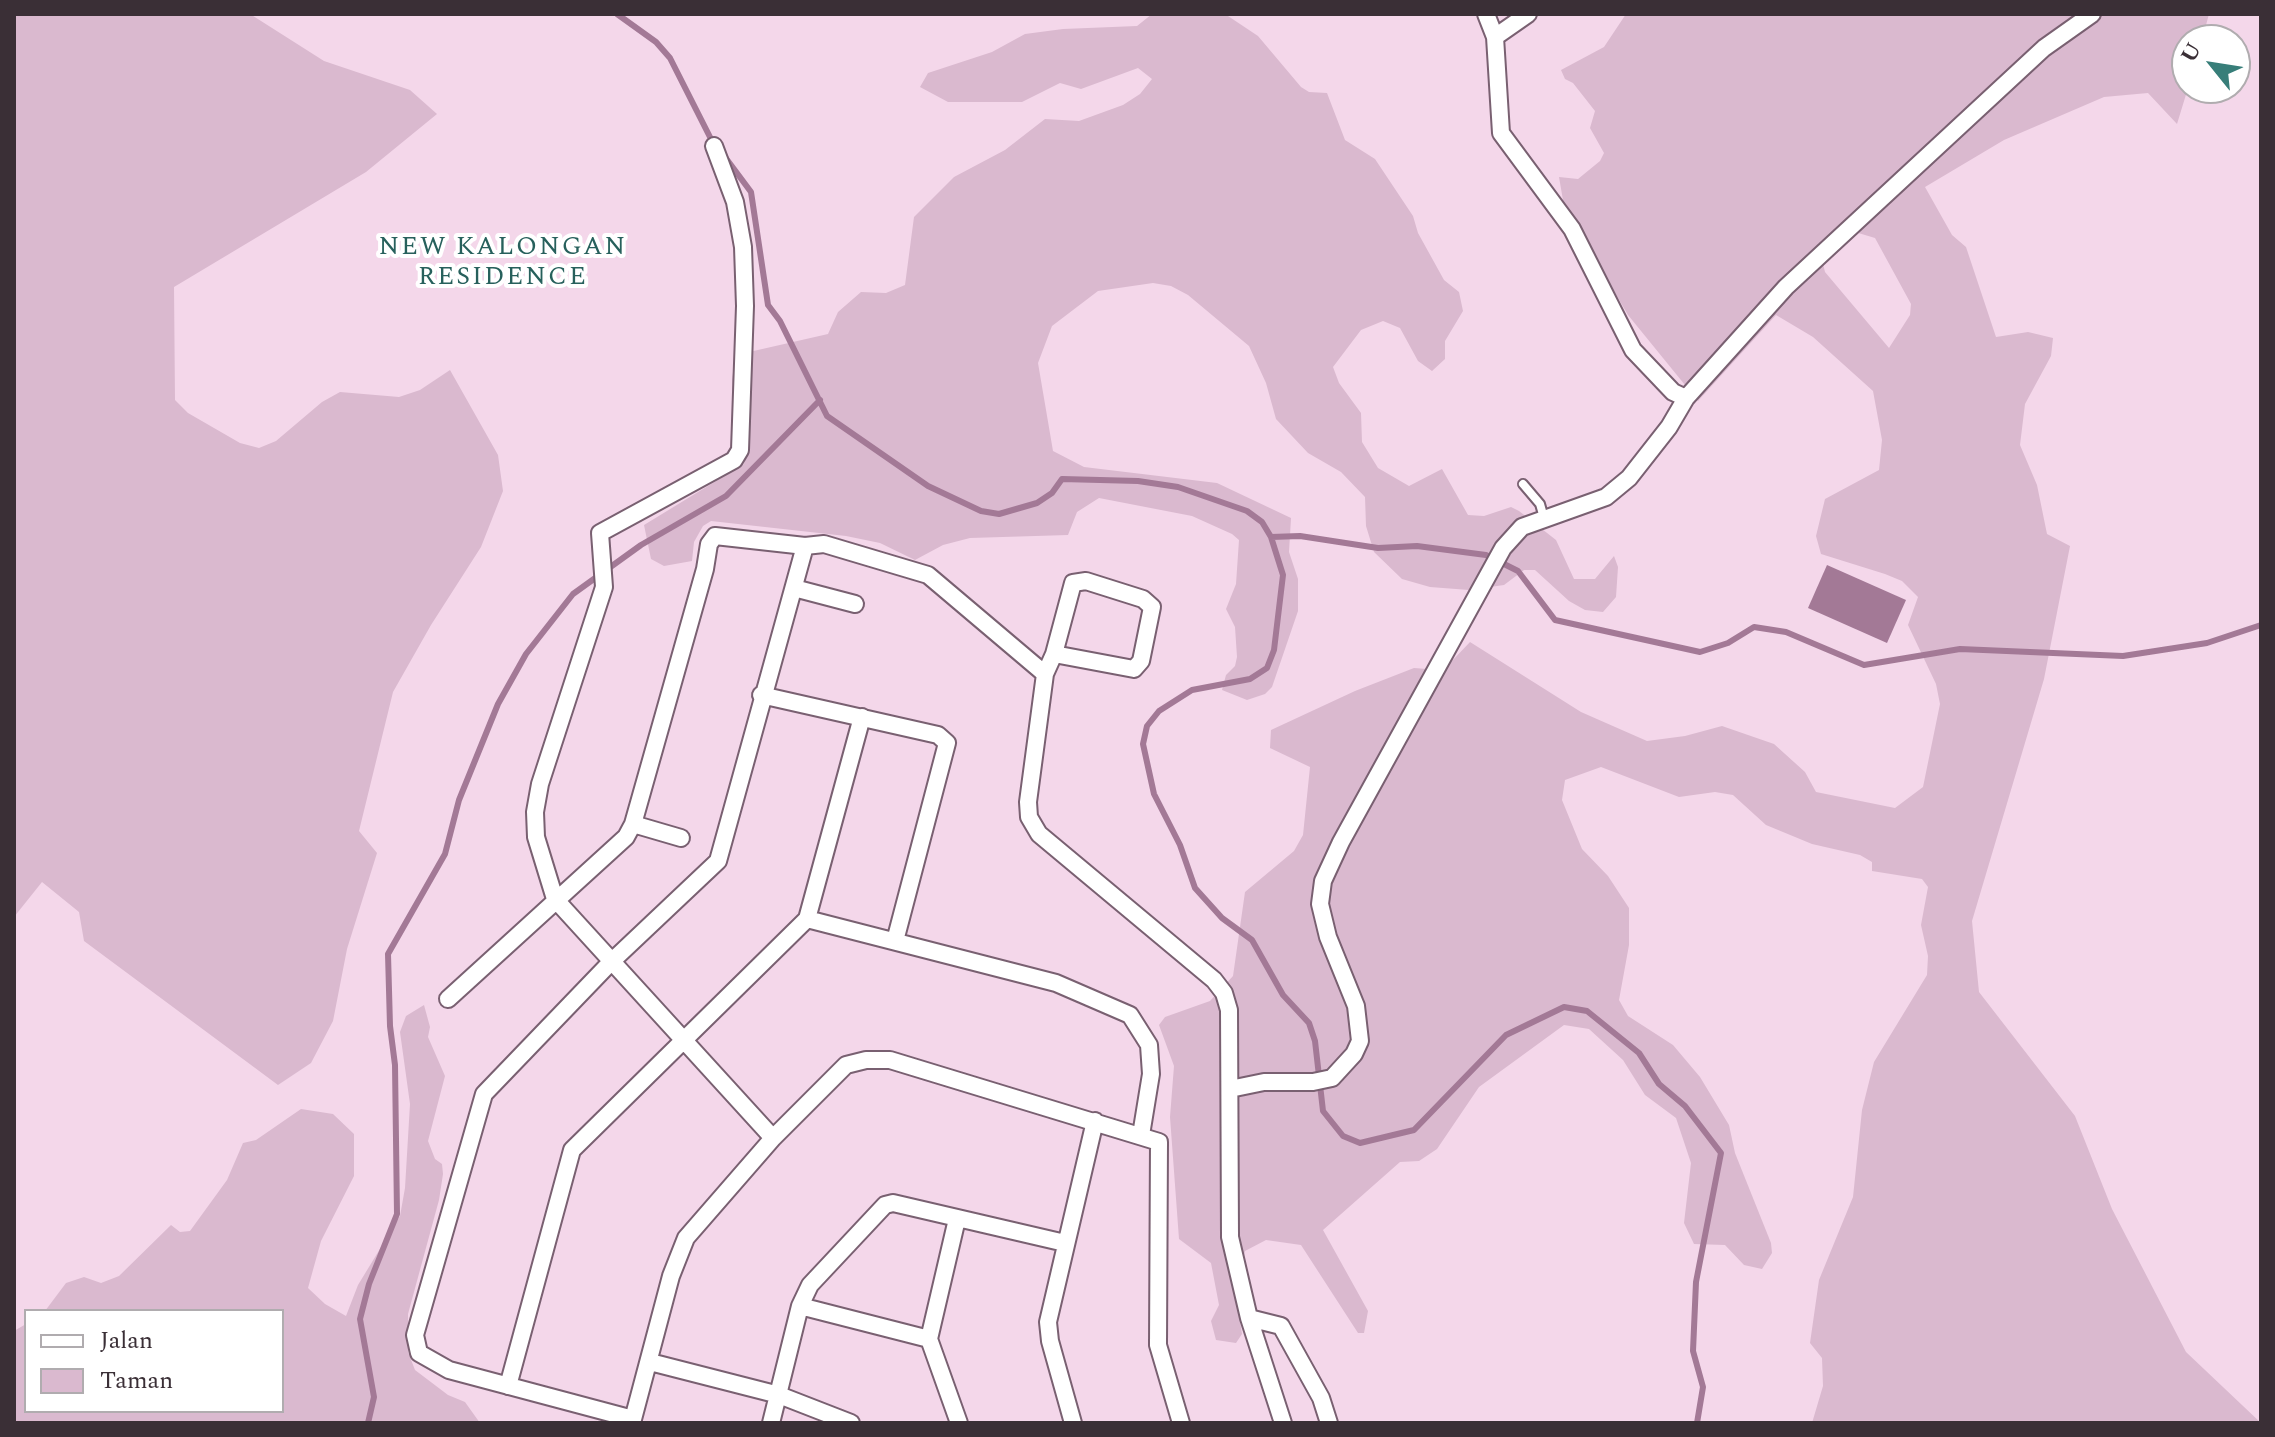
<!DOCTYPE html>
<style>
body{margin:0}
#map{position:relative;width:2275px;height:1437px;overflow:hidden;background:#f4d7ea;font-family:Spectral,serif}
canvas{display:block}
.frame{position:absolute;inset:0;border:16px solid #3a2f36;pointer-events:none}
.legend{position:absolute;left:24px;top:1309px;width:260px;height:104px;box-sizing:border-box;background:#fff;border:2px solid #b0acaf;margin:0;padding:10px 14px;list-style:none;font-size:24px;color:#3a2f36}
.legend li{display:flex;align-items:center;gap:16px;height:40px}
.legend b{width:40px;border:2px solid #b0acaf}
.north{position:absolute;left:2171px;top:24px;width:80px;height:80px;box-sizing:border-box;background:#fff;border:2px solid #b0acaf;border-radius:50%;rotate:300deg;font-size:22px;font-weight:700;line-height:32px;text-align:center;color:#3a2f36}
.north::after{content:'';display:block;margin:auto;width:28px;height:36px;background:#377e79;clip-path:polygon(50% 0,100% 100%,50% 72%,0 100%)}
</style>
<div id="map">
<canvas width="2275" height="1437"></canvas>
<div class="frame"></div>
<ul class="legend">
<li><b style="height:10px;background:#fff"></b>Jalan</li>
<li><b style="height:22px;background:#dab9cf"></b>Taman</li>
</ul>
<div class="north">U</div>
</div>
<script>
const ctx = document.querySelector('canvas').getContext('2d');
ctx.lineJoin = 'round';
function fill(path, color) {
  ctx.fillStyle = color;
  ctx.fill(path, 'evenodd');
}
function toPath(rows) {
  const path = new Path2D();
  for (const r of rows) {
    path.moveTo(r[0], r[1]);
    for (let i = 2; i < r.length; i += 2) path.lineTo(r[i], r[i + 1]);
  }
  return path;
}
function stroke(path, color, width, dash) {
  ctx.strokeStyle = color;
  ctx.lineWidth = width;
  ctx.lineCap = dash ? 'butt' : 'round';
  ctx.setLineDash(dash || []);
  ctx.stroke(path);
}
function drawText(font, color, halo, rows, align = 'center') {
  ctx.font = font + ' Spectral,serif';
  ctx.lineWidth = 8;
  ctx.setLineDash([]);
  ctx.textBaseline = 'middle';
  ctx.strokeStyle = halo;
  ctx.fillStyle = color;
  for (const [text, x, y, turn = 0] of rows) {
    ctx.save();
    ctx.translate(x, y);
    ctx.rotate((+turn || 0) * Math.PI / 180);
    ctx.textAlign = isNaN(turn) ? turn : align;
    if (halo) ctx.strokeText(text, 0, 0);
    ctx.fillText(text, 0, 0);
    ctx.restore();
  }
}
const green = toPath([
 [14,14,250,14,324,61,410,90,437,114,366,172,174,287,175,400,188,413,240,443,259,448,276,441,322,402,340,392,399,397,420,390,450,370,498,455,503,491,481,547,431,625,393,692,359,831,377,853,347,949,333,1021,311,1063,278,1085,84,941,79,912,42,882,14,917],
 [1152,14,1225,14,1258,36,1301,87,1309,92,1327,93,1345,140,1375,159,1413,216,1418,233,1444,280,1459,292,1463,311,1445,341,1445,359,1432,371,1418,361,1400,328,1383,321,1361,330,1333,367,1339,383,1361,413,1362,442,1378,468,1409,486,1442,469,1468,515,1484,516,1511,507,1519,511,1556,540,1574,579,1595,579,1614,556,1618,567,1616,597,1603,612,1585,610,1569,601,1535,570,1524,570,1504,585,1469,590,1430,587,1402,579,1374,552,1366,526,1365,497,1341,472,1308,453,1276,419,1266,383,1249,346,1188,295,1171,286,1153,283,1098,291,1052,326,1038,363,1053,451,1084,467,1217,483,1291,518,1289,552,1298,579,1298,611,1272,687,1265,694,1247,700,1222,690,1226,675,1235,666,1237,657,1235,627,1226,609,1236,584,1239,540,1232,534,1192,516,1099,498,1077,512,1068,535,970,538,943,545,915,560,880,543,846,536,711,521,703,526,694,542,692,561,664,566,651,559,644,525,744,464,746,448,734,429,732,379,736,355,828,334,838,312,861,292,886,293,905,285,914,217,954,177,1005,150,1045,119,1079,121,1123,105,1140,94,1152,79,1138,68,1081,89,1060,83,1022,102,948,102,920,87,928,73,992,52,1025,34,1063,29,1137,26],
 [1626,14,2209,14,2202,40,2187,40,2188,88,2177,124,2148,93,2104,97,2004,140,1925,187,1952,235,1966,247,1996,337,2028,332,2053,338,2051,356,2025,404,2020,445,2037,485,2047,534,2070,546,2044,679,1972,921,1979,992,2075,1116,2112,1209,2186,1352,2261,1423,1812,1423,1823,1386,1822,1358,1810,1343,1819,1280,1853,1197,1862,1110,1874,1062,1927,975,1928,956,1921,925,1928,887,1922,879,1872,871,1872,862,1860,855,1812,844,1766,825,1733,795,1715,792,1679,797,1601,767,1565,780,1562,800,1582,849,1608,876,1629,908,1629,945,1619,1000,1628,1016,1673,1045,1700,1077,1729,1125,1735,1153,1771,1243,1772,1253,1762,1269,1744,1265,1725,1245,1694,1244,1684,1223,1691,1163,1676,1118,1645,1095,1623,1060,1589,1029,1564,1025,1479,1087,1437,1149,1419,1161,1400,1162,1323,1230,1368,1311,1364,1333,1358,1333,1301,1245,1266,1240,1245,1251,1236,1296,1242,1334,1236,1343,1216,1340,1211,1321,1219,1305,1211,1263,1179,1239,1170,1117,1174,1066,1159,1025,1165,1017,1210,1001,1233,976,1245,892,1294,851,1303,835,1310,767,1270,748,1271,730,1355,691,1414,668,1427,669,1451,662,1470,642,1581,712,1647,741,1685,736,1722,726,1774,744,1805,772,1816,792,1895,808,1923,787,1940,704,1936,684,1908,625,1918,597,1902,581,1885,574,1821,554,1816,536,1825,499,1879,470,1882,440,1873,391,1813,337,1776,315,1698,401,1628,315,1564,206,1559,177,1578,179,1600,161,1604,153,1590,128,1595,111,1573,83,1565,79,1561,70,1604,47],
 [1845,229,1875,238,1911,304,1910,315,1889,348,1825,272,1818,244],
 [424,1005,430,1027,428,1037,445,1076,428,1141,435,1159,442,1164,443,1174,439,1200,408,1314,408,1352,415,1370,448,1395,465,1402,480,1423,14,1423,14,1331,26,1324,26,1411,282,1411,282,1311,45,1311,66,1283,84,1277,101,1283,119,1276,171,1225,180,1232,190,1231,227,1180,243,1143,256,1140,301,1109,333,1114,354,1134,354,1176,321,1241,308,1288,325,1304,346,1316,358,1285,400,1216,405,1188,410,1104,400,1032,406,1016]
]);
const water = toPath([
 [1827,565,1906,600,1887,643,1808,608]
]);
const stream = toPath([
 [617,14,656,42,670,58,714,145],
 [722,153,751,192,768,305,780,321,827,416,928,486,981,511,999,514,1037,503,1052,493,1062,479,1138,481,1178,487,1247,511,1262,522,1271,537,1283,575,1274,650,1267,668,1250,679,1192,690,1159,711,1147,726,1143,744,1154,794,1180,845,1195,888,1222,918,1252,940,1283,995,1309,1023,1315,1041,1323,1111,1343,1136,1360,1143,1414,1130,1506,1035,1564,1007,1587,1011,1639,1053,1659,1084,1685,1106,1721,1153,1696,1282,1693,1351,1703,1387,1697,1423],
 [1271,537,1300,536,1378,548,1417,546,1486,555,1518,571,1555,620,1700,652,1728,643,1754,627,1786,632,1864,665,1960,649,2123,656,2207,643,2261,625],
 [368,1423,374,1397,360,1319,369,1284,397,1214,395,1065,390,1026,388,954,445,854,459,800,498,704,526,654,573,594,641,545,726,496,820,400]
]);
const lane = toPath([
 [1523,484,1540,504,1544,518]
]);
const street = toPath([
 [1486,14,1495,37,1501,133,1572,229,1633,350,1673,392,1686,398,1786,287,2044,48,2092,14],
 [1495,37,1528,14],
 [714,146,735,202,743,247,745,306,740,450,734,460,600,533,604,587,540,784,535,812,536,837,555,899,773,1138],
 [794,588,855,604],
 [1045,674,1054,654,1134,669,1141,661,1152,607,1143,599,1086,581,1073,583,1054,654],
 [761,695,938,735,947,743,895,941],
 [633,824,681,838],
 [807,919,862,717],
 [448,999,626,837,633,824,705,569,709,544,715,536,805,546,824,544,928,575,1045,674,1028,802,1029,817,1039,834,1214,980,1224,993,1229,1010,1230,1237,1249,1318,1283,1423],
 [1230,1089,1264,1082,1313,1082,1332,1078,1354,1054,1360,1041,1356,1006,1328,937,1320,904,1323,881,1341,842,1503,548,1522,527,1606,497,1629,478,1669,427,1686,398],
 [957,1219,929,1339,959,1423],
 [800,1306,929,1339],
 [1249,1318,1281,1326,1321,1398,1329,1423],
 [650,1362,779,1395,851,1423],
 [508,1386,572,1150,807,919,1056,983,1130,1015,1149,1045,1151,1074,1141,1135],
 [633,1419,449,1370,419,1353,415,1335,484,1094,610,963,718,861,805,546],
 [632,1423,671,1276,686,1238,773,1138,846,1065,866,1060,890,1060,1159,1142,1158,1345,1181,1423],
 [771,1423,800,1306,810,1285,885,1205,893,1203,1065,1243],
 [1073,1423,1050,1341,1048,1322,1095,1121]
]);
const neighbourhoodNames = [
 ["NEW KALONGAN",503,249],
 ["RESIDENCE",503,279]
];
fill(green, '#dab9cf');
fill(water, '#a37996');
stroke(stream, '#a37996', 6);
stroke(lane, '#796071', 12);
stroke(street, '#796071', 20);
stroke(lane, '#fff', 8);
stroke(street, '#fff', 16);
ctx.letterSpacing = '2px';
drawText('26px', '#27605c', '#fff', neighbourhoodNames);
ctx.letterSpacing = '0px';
</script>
